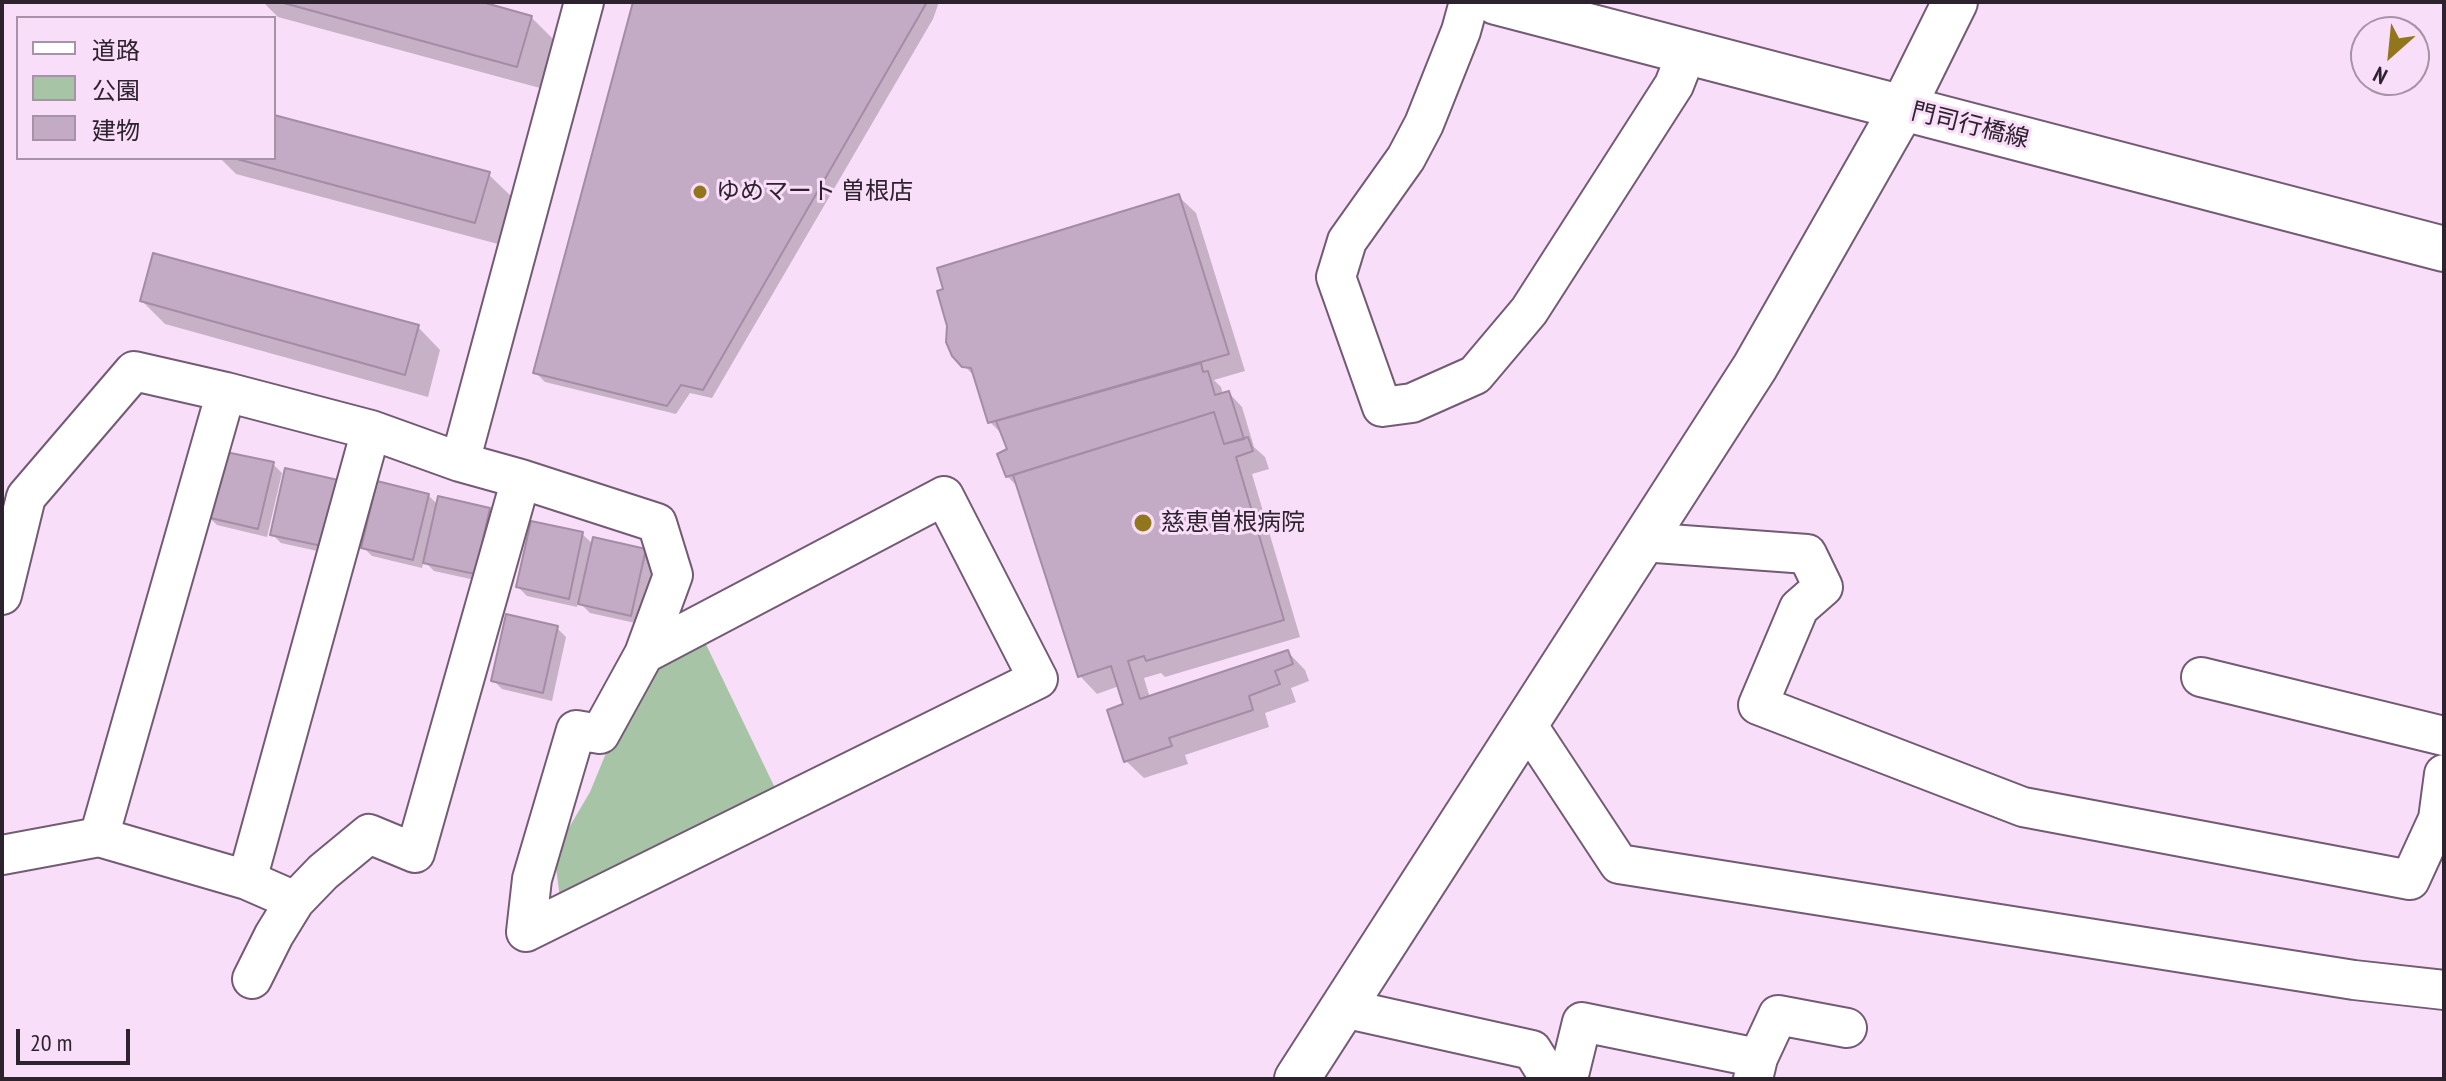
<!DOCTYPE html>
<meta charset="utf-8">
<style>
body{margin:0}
#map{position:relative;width:2446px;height:1081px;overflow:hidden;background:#f9def9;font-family:"PT Sans Narrow","Noto Sans JP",sans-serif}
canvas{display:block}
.frame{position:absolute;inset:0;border:4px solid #2d232e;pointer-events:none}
.legend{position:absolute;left:16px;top:16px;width:260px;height:144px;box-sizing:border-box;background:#f9def9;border:2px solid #a793a8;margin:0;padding:10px 14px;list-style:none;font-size:24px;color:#2d232e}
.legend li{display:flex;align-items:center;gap:16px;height:40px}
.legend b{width:40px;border:2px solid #a793a8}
.north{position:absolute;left:2350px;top:16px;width:80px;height:80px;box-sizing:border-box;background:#f9def9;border:2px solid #a793a8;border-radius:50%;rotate:207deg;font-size:22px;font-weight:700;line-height:32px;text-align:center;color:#2d232e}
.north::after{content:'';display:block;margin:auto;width:28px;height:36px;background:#92761c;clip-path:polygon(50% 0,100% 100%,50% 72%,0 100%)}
.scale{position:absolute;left:16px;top:1029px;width:114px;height:36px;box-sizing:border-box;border:4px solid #2d232e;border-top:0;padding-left:10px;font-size:24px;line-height:28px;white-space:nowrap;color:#2d232e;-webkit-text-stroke:6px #f9def9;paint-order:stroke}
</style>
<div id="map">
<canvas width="2446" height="1081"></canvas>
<div class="frame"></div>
<ul class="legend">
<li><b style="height:10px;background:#fff"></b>道路</li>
<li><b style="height:22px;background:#a7c5a6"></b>公園</li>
<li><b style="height:22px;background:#c4abc5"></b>建物</li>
</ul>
<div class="north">N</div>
<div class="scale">20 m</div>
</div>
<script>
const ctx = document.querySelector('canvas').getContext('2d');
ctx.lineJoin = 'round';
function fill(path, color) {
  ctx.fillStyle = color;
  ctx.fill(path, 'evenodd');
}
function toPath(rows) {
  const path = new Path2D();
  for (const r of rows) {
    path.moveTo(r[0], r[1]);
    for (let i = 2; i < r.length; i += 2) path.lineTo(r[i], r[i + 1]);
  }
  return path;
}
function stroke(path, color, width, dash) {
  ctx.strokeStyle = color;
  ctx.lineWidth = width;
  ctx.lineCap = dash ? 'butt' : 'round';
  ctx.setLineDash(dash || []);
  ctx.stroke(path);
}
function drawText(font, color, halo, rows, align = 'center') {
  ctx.font = font + ' "PT Sans Narrow","Noto Sans JP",sans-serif';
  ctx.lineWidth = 6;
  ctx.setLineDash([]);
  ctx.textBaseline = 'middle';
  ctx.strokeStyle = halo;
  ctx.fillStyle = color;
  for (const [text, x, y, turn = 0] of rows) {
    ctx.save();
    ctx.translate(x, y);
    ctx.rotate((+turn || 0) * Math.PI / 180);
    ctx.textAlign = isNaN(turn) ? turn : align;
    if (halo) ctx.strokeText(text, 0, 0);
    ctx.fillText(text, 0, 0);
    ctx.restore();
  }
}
const green = toPath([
 [702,636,776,790,560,898,554,853,590,792,611,741,651,667]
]);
const shadow = toPath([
 [263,2,474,2,531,17,554,40,540,88,278,17],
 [635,2,939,2,933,19,712,398,690,393,676,414,545,382,536,373],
 [274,117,488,174,511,196,498,244,236,174,220,158,274,158],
 [1178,196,1196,213,1245,371,1214,380,1221,387,1223,395,1229,393,1242,407,1254,447,1265,457,1269,469,1252,474,1300,637,1165,677,1161,673,1144,678,1150,698,1288,652,1305,670,1309,681,1291,688,1296,702,1265,713,1269,727,1185,755,1188,764,1144,778,1126,761,1125,706,1119,686,1097,694,1080,676,1019,488,1007,476,1010,450,1005,437,990,422,976,378,954,355],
 [142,301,418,327,440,350,428,397,165,324],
 [273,464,282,473,267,537,217,525,208,516],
 [337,482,331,554,281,543,272,534],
 [428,495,438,505,489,509,498,518,484,582,434,571,424,561,422,568,372,556,363,547],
 [582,534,594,545,645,551,654,560,640,624,590,613,578,601,577,607,527,596,518,587],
 [557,628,566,637,552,701,502,689,493,680]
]);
const building = toPath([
 [280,2,482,2,532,16,517,67,280,2],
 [633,2,927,2,703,390,681,385,667,406,533,373,633,2],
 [274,115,490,172,475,223,233,158,274,158,274,115],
 [1179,194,1229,354,988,423,971,368,962,367,952,356,946,342,947,326,937,291,943,289,937,268,1179,194],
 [153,253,419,325,405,375,140,301,153,253],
 [1201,363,1203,372,1208,371,1215,395,1229,391,1244,439,1224,444,1214,412,1006,477,997,454,1007,449,996,421,1201,363],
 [1214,412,1224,444,1248,437,1253,451,1236,457,1284,620,1146,661,1144,656,1128,661,1140,699,1288,650,1293,664,1275,671,1280,684,1249,696,1253,710,1169,738,1172,746,1124,762,1107,710,1123,704,1111,666,1078,677,1013,475,1214,412],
 [221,451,274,462,258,529,206,517,221,451],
 [285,468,338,480,322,546,270,535,285,468],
 [377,481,429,494,413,560,361,548,377,481],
 [438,496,490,508,475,574,423,563,438,496],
 [531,521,583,532,569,599,516,587,531,521],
 [593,537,646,549,631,616,578,604,593,537],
 [506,614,558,626,543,693,491,681,506,614]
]);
const street = toPath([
 [1469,2,1461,31,1424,124,1406,158,1347,241,1336,277,1382,407,1412,403,1475,375,1529,311,1674,85,1687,52],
 [460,462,584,2],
 [1642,542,1807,554,1823,587,1799,608,1758,705,2023,807,2410,880,2438,819],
 [2,595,26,497,134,371,226,392,371,430,460,462,521,479,657,523,673,575,644,654,600,734,576,730,532,879,526,932],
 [2201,677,2444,736],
 [1526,723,1619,864,2354,980,2444,990],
 [2444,774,2438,819,2444,821],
 [99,837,226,392],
 [2,855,99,837,247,880,371,430],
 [247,880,295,901,323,872,369,834,415,853,521,479],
 [526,932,1038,679,944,496,644,654],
 [252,979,274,935,295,901],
 [1343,1008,1532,1050,1550,1079],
 [1758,1058,1778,1015,1847,1028],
 [1568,1079,1582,1022,1758,1058,1753,1079]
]);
const secondary = toPath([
 [1297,1079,1755,367,1902,109,1955,2]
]);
const primary = toPath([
 [1496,2,2444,249]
]);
const markers = [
 [700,192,8,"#92761c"],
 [1143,523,10,"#92761c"]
];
const streetNames = [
 ["門司行橋線",1970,126,14]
];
const poiNames = [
 ["ゆめマート 曽根店",716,192],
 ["慈恵曽根病院",1161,523]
];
fill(green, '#a7c5a6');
fill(shadow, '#0003');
fill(building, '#c4abc5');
stroke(building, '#a48ca5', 2);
stroke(street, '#725b73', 42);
stroke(secondary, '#725b73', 48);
stroke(primary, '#725b73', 48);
stroke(street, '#fff', 38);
stroke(secondary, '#fff', 44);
stroke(primary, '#fff', 44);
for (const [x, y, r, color] of markers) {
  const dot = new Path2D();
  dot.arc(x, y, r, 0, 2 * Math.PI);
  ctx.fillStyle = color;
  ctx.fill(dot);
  stroke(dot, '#f9def9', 3);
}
drawText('24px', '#2d232e', '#f9def9', streetNames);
drawText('24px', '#2d232e', '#f9def9', poiNames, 'left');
</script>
